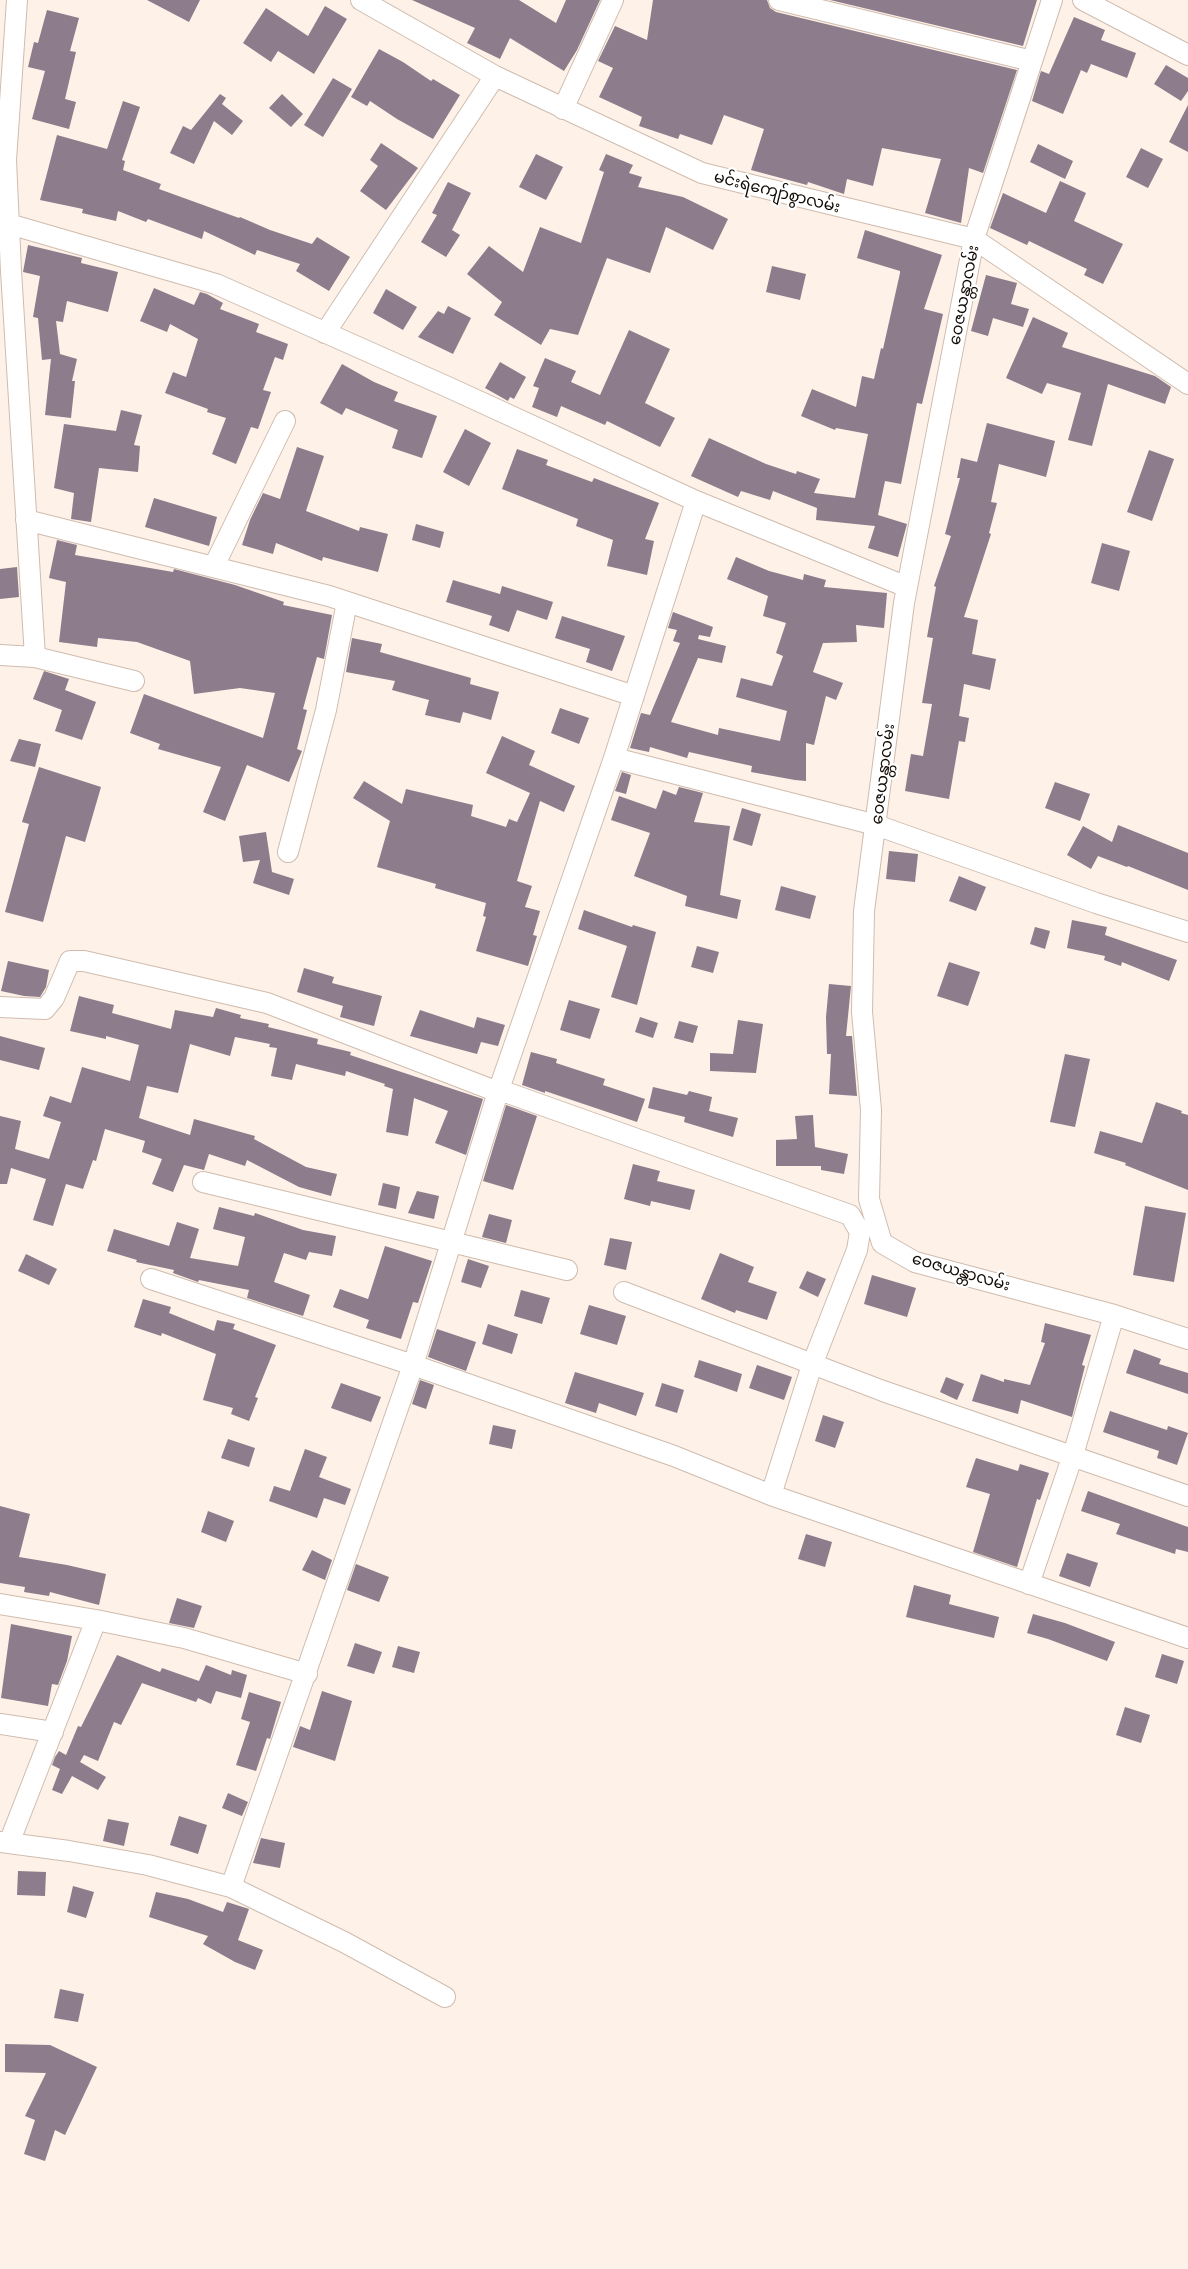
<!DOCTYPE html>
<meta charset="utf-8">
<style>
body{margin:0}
canvas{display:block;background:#fdf1e8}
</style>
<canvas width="1188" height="2269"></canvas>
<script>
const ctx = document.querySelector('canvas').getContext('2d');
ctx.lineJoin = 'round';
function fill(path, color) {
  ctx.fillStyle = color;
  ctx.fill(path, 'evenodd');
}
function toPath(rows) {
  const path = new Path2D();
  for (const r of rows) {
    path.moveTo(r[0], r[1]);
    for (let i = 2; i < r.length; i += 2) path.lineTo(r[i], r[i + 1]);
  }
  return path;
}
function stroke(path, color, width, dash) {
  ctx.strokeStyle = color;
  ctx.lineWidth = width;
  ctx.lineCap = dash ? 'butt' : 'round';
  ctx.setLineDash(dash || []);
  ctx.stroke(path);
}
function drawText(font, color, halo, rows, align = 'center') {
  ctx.font = font + ' "Golos Text","Noto Sans Myanmar",sans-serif';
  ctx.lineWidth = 4.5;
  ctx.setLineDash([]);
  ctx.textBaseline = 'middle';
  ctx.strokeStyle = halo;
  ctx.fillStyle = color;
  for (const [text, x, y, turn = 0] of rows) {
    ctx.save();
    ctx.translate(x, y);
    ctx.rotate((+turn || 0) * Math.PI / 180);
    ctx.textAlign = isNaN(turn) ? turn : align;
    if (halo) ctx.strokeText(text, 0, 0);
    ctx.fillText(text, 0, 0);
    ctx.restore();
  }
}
const building = toPath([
 [147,0,200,0,189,22],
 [412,0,519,0,556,23,566,0,600,0,577,50,564,71,510,38,500,59,467,43,475,28],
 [653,0,767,0,770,8,776,12,1017,70,983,173,969,168,961,223,925,213,941,159,882,148,873,186,847,179,844,194,808,182,807,185,751,170,764,129,724,115,712,145,680,134,678,139,639,126,642,117,599,97,613,68,598,61,615,26,647,40],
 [830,0,1037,0,1023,46],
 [325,6,347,19,314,74,278,51,271,62,243,43,266,8,308,36],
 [47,10,79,18,70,51,76,52,65,99,76,102,69,129,32,119,45,71,28,67,34,42,38,43],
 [1074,17,1105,30,1101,40,1136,53,1127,78,1091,64,1087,73,1081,70,1063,114,1032,101,1041,71,1049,74],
 [379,49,403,62,431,81,433,79,460,95,433,139,397,119,370,101,367,106,351,97],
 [1166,65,1188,78,1188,91,1181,101,1154,84],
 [333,78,352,89,323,137,304,125],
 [220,94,226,98,222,104,243,121,232,135,214,121,194,164,170,153,183,126,191,130],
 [282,94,303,114,291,127,269,108],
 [123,101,140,107,122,160,125,161,123,170,161,184,159,189,239,218,240,217,270,230,312,244,317,237,350,257,329,291,296,271,300,264,257,250,255,255,204,231,202,239,148,219,146,222,118,211,116,221,82,213,83,209,40,200,57,135,107,149],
 [1188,105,1188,152,1169,142],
 [381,143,418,168,386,210,360,191,378,166,370,160],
 [1038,144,1073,161,1065,179,1030,162],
 [1141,148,1163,159,1148,188,1126,177],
 [536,154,563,167,546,200,519,187],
 [606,154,633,165,629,173,642,177,638,187,683,197,728,219,713,250,666,227,650,273,607,258,578,335,550,329,541,345,494,315,502,302,467,274,489,246,523,272,540,227,581,243,604,172,599,170],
 [1060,181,1086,193,1074,221,1123,244,1103,284,1084,275,1087,269,1029,241,1027,245,990,228,1003,193,1046,213],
 [448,182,471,193,452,230,460,235,446,257,421,242,437,215,432,213],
 [865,230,942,255,924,309,943,314,922,404,917,403,901,484,885,481,878,515,907,524,898,557,868,548,875,526,816,520,817,508,773,491,770,500,741,491,738,497,691,476,709,438,766,464,796,474,797,471,820,479,814,493,855,498,868,434,836,428,835,430,801,416,812,389,856,407,862,376,874,379,881,348,883,349,900,273,900,271,857,258],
 [28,245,82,258,81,263,118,272,108,312,67,301,63,322,56,321,60,354,77,359,72,381,75,381,71,418,45,415,51,359,42,360,38,318,33,317,40,276,23,272],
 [772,266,806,274,800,300,766,292],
 [986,275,1017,283,1011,304,1029,309,1023,327,993,318,988,336,971,331],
 [154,288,194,305,200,292,207,294,223,303,220,309,259,324,256,332,288,344,283,360,275,357,263,390,271,392,258,429,251,427,236,464,212,454,226,418,207,412,208,409,165,393,173,372,186,377,198,339,170,324,167,332,140,321],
 [386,289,417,307,403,330,373,313],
 [448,306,471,318,453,354,418,337,438,311,444,314],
 [1033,317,1068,333,1062,347,1155,376,1171,387,1165,404,1108,384,1092,446,1068,440,1081,393,1047,383,1042,394,1006,378],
 [629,330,670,349,645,403,675,418,660,447,607,421,605,425,561,406,557,417,532,407,539,388,533,386,545,358,576,371,571,382,600,395],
 [500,362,526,377,514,399,510,397,508,401,485,388],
 [342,364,374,382,398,392,394,401,437,416,422,458,392,448,398,430,346,408,342,415,320,403],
 [121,410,142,415,134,445,140,446,138,472,99,468,91,522,71,519,74,493,54,488,64,424,116,431],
 [987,423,1055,441,1046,477,999,464,991,502,997,503,989,533,991,534,964,617,978,620,972,654,996,659,990,690,964,684,959,716,969,718,965,742,959,741,949,799,905,791,911,754,923,756,932,704,922,703,933,638,927,637,936,587,934,586,951,536,945,534,960,478,957,478,961,458,977,462],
 [465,429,491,443,469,486,443,472],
 [297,447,324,456,306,511,359,531,360,527,388,534,378,572,323,557,322,561,276,543,273,554,242,545,250,520,263,493,280,499],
 [517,449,548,460,546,465,592,482,594,478,659,503,645,539,654,541,647,575,607,566,613,540,576,526,578,519,502,489],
 [1149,450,1174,459,1152,521,1127,512],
 [154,498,217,517,209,546,145,527],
 [416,524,444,532,440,548,412,540],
 [57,540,77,545,75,555,173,572,174,569,235,585,284,602,283,605,332,615,324,659,317,657,303,709,307,710,297,749,302,751,289,782,247,765,225,821,203,812,221,767,158,749,160,744,130,733,144,694,263,738,275,693,240,688,194,694,190,661,137,642,98,638,97,647,59,642,66,582,49,578],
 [1102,543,1130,551,1119,591,1091,583],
 [736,557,769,571,803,580,804,574,826,580,824,587,887,593,884,628,856,625,857,642,823,643,813,672,843,683,836,700,826,696,814,745,806,743,806,781,795,780,751,772,752,766,689,752,687,758,650,747,649,752,630,748,641,713,650,715,680,643,673,641,677,630,668,628,673,612,713,627,710,637,699,635,698,639,726,646,722,663,698,658,671,722,718,735,719,728,780,741,787,711,736,697,741,678,772,686,783,656,776,653,786,623,763,616,768,596,727,579],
 [17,567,19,597,0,599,0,569],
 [453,580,500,594,502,586,553,602,547,620,517,610,509,632,489,625,492,616,446,602],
 [562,616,625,636,612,671,586,662,590,649,555,638],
 [352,638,382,644,380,652,471,678,470,684,499,692,491,720,463,712,460,723,425,715,429,700,392,690,395,681,346,672],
 [44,671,69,679,65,690,96,702,82,740,55,731,62,710,33,699],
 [560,708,589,718,579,744,551,733],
 [502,736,535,751,529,765,575,786,564,812,540,801,517,881,532,886,525,907,540,911,533,935,537,936,528,966,476,951,486,917,483,916,486,903,435,888,436,884,377,867,390,821,353,798,364,781,402,804,406,789,473,805,471,816,506,827,509,819,517,822,530,793,486,773],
 [19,739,41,744,35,767,10,761],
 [39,767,101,787,85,842,66,836,43,922,5,912,29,824,22,822],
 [622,772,631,775,626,794,615,791],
 [1055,782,1090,794,1080,821,1045,808],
 [679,787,703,793,694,822,730,826,720,895,741,900,737,919,685,906,687,896,634,876,650,833,611,820,619,796,656,809,663,790,676,795],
 [742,808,761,814,752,846,733,840],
 [1118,825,1188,853,1188,890,1128,866,1127,867,1098,856,1091,869,1067,855,1083,826,1112,842],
 [266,832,272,872,294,879,289,895,253,883,260,860,243,862,239,836],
 [889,851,918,854,915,882,886,879],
 [959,876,986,887,976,911,949,901],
 [781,886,816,896,810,919,775,910],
 [584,910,632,927,633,925,656,932,637,1005,611,997,627,946,578,929],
 [1072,920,1107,927,1105,935,1177,960,1169,981,1122,962,1121,966,1104,960,1105,956,1067,948],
 [1035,927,1050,931,1045,949,1030,944],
 [697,946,719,952,713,973,691,967],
 [8,961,49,970,46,987,40,997,24,996,1,991],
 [949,962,980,972,968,1006,937,996],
 [304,968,334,977,332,983,382,996,374,1026,340,1017,343,1006,297,992],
 [829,984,851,986,846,1036,852,1036,857,1096,829,1094,831,1054,827,1054,826,1017],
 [79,996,114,1005,112,1013,171,1029,175,1010,213,1017,216,1008,241,1015,240,1018,269,1024,268,1027,318,1039,317,1044,351,1052,350,1055,483,1099,466,1155,435,1143,448,1111,414,1098,408,1136,386,1132,393,1089,384,1086,385,1084,346,1071,345,1076,296,1064,292,1080,271,1076,277,1048,269,1047,270,1044,235,1037,230,1056,190,1044,178,1093,147,1086,139,1118,190,1135,194,1119,255,1136,254,1139,306,1167,337,1174,331,1196,299,1187,247,1160,245,1166,209,1154,204,1170,184,1165,173,1192,152,1184,162,1159,142,1152,145,1141,105,1129,96,1161,93,1160,83,1189,66,1184,53,1226,33,1220,46,1179,11,1168,7,1184,0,1184,0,1116,21,1121,15,1149,49,1159,61,1122,43,1116,50,1096,71,1103,82,1067,130,1081,139,1045,106,1036,106,1039,70,1031],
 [569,1000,600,1009,590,1039,560,1030],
 [420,1010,474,1028,477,1017,505,1025,498,1046,481,1042,477,1054,410,1036],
 [640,1017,658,1023,653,1038,635,1032],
 [738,1020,763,1024,756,1073,710,1071,710,1053,733,1054],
 [679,1021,698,1026,693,1043,674,1038],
 [0,1036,45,1048,39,1070,0,1060],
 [531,1052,557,1059,556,1063,605,1079,603,1085,645,1099,637,1122,545,1091,545,1093,522,1085],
 [1065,1054,1090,1059,1075,1127,1050,1122],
 [653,1087,687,1095,689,1091,712,1097,709,1111,738,1118,733,1137,684,1122,685,1117,648,1108],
 [1156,1102,1182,1111,1181,1113,1188,1115,1188,1190,1125,1165,1126,1163,1094,1153,1100,1131,1142,1143],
 [506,1105,537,1116,513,1190,483,1181],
 [813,1115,815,1147,848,1154,844,1174,821,1170,821,1166,776,1166,776,1140,797,1139,795,1116],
 [633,1164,660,1171,657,1181,695,1190,690,1210,651,1201,650,1206,624,1199],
 [383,1183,400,1187,396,1209,378,1205],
 [417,1191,439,1196,434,1219,408,1213],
 [1145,1206,1186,1213,1174,1282,1133,1275],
 [219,1207,254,1216,255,1213,303,1230,336,1236,332,1256,309,1252,306,1260,284,1253,274,1282,310,1295,303,1316,247,1298,249,1290,199,1280,198,1282,173,1273,174,1270,136,1262,137,1260,107,1251,114,1229,169,1246,177,1222,199,1229,190,1258,238,1266,245,1237,213,1229],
 [489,1214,512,1220,506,1243,482,1237],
 [610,1238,632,1242,626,1270,604,1265],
 [385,1246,432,1261,418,1303,413,1302,401,1339,366,1328,369,1320,333,1307,340,1289,368,1299],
 [720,1253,754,1267,748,1282,777,1292,767,1320,736,1310,735,1313,701,1299],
 [26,1254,57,1269,49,1285,18,1271],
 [468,1259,489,1266,481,1288,461,1282],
 [807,1271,826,1279,818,1297,799,1288],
 [872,1275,916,1288,907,1317,864,1304],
 [521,1290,550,1298,542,1324,514,1316],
 [143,1299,171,1307,169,1313,214,1331,217,1320,235,1324,233,1329,276,1345,255,1397,258,1398,249,1421,231,1414,233,1408,203,1400,216,1354,162,1333,161,1336,134,1327],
 [589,1305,626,1316,617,1345,580,1334],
 [1045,1323,1091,1335,1082,1365,1085,1366,1072,1417,1021,1400,1018,1414,972,1401,981,1374,1004,1382,1004,1379,1030,1385,1045,1343,1041,1342],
 [488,1324,518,1334,512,1354,482,1344],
 [437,1329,476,1342,466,1371,428,1357],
 [1134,1349,1161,1359,1159,1364,1188,1373,1188,1394,1126,1373],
 [699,1360,742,1374,737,1392,694,1377],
 [757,1365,792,1377,784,1400,749,1388],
 [575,1372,644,1393,636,1416,599,1403,596,1413,565,1403],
 [946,1377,964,1384,957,1400,940,1392],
 [420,1380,434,1385,426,1409,412,1404],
 [341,1383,381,1397,371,1422,331,1408],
 [662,1383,684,1390,677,1413,655,1406],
 [1110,1411,1167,1430,1168,1426,1188,1433,1177,1465,1157,1458,1159,1451,1103,1432],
 [823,1415,844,1422,835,1448,815,1441],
 [493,1425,516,1430,512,1449,489,1444],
 [228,1439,255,1448,249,1467,221,1458],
 [305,1449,327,1457,319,1477,351,1489,345,1505,324,1498,317,1518,269,1501,274,1486,290,1491],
 [976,1458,1018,1471,1020,1464,1049,1473,1040,1500,1037,1499,1017,1567,973,1552,990,1494,966,1487],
 [1088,1491,1188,1527,1188,1552,1176,1549,1175,1554,1116,1534,1120,1524,1081,1511],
 [0,1506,30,1514,19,1557,67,1565,106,1574,99,1605,50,1592,49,1596,24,1592,25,1587,0,1583],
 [208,1511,234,1521,226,1542,201,1532],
 [806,1534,832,1542,825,1567,798,1559],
 [312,1550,332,1560,325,1580,302,1570],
 [1067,1553,1098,1563,1090,1587,1059,1576],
 [356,1564,389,1577,379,1602,347,1590],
 [914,1585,951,1595,949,1604,999,1617,994,1638,906,1617],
 [177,1598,202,1606,194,1628,169,1623],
 [1033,1614,1065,1623,1115,1642,1107,1661,1048,1639,1027,1633],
 [11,1624,72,1636,67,1661,58,1685,52,1684,48,1706,1,1698],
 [355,1643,382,1652,374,1674,347,1666],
 [398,1646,420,1652,414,1673,392,1667],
 [1162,1654,1184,1661,1177,1684,1155,1677],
 [117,1655,160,1672,162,1668,199,1681,206,1665,231,1675,232,1670,247,1675,241,1698,216,1691,211,1704,198,1698,196,1702,142,1683,121,1725,114,1722,98,1761,84,1755,80,1762,106,1777,98,1790,72,1776,62,1794,52,1790,60,1769,52,1765,55,1757,59,1751,66,1755,78,1726,81,1727],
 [322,1691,352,1701,335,1761,293,1747,300,1726,310,1730],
 [249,1692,281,1702,270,1739,267,1738,256,1771,236,1765,250,1722,241,1719],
 [1125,1707,1150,1715,1141,1743,1116,1735],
 [228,1793,248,1802,242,1816,222,1808],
 [179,1816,207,1825,198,1854,170,1845],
 [108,1819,129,1823,124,1846,103,1841],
 [261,1838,285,1843,280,1868,253,1863],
 [18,1871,46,1872,45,1896,17,1895],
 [73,1886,94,1892,86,1918,67,1912],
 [156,1892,188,1899,223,1912,227,1902,249,1909,238,1940,263,1950,255,1970,235,1962,203,1944,208,1936,149,1917],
 [60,1989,84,1994,78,2022,54,2018],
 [5,2044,50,2045,97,2067,65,2135,55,2130,45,2161,24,2154,35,2120,25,2116,46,2073,5,2072]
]);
const minor = toPath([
 [17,0,6,160,11,271,35,657],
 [361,0,495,76,702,173,974,239,1188,384],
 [779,0,1032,61],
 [1052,0,974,239,904,603,864,911,862,1012,871,1110,869,1199,882,1243,915,1262,1114,1315,1188,1339],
 [1083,0,1188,55],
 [563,109,613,0],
 [0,225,9,224,216,284,450,388,696,501,907,587],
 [325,333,495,76],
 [696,501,614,758,876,825,1096,903,1188,932],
 [26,520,329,596,634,696],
 [214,566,285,421],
 [0,655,35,657,134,681],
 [288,852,326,710,347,602],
 [0,1007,45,1009,54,998,70,961,84,961,267,1003,498,1092,508,1093,850,1215,860,1232,857,1250,812,1365,771,1495],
 [203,1182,567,1270],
 [151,1279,413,1365,674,1456,771,1495,1188,1638],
 [624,1292,883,1391,1188,1496],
 [1029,1584,1073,1455,1114,1315],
 [0,1604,96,1620,184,1638,307,1674],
 [0,1724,53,1732],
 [0,1842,69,1851,148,1865,231,1887,344,1942,445,1997],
 [9,1843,96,1620],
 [231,1887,413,1365,498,1092,614,758]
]);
const streetNames = [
 ["မင်းရဲကျော်စွာလမ်း",777,192,14],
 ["ဝေဇယန္တာလမ်း",964,295,-79],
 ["ဝေဇယန္တာလမ်း",883,774,-83],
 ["ဝေဇယန္တာလမ်း",961,1272,16]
];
fill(building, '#8d7c8b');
stroke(minor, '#d0bcae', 22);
stroke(minor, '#fff', 20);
drawText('16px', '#110b06', '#fff', streetNames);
</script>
